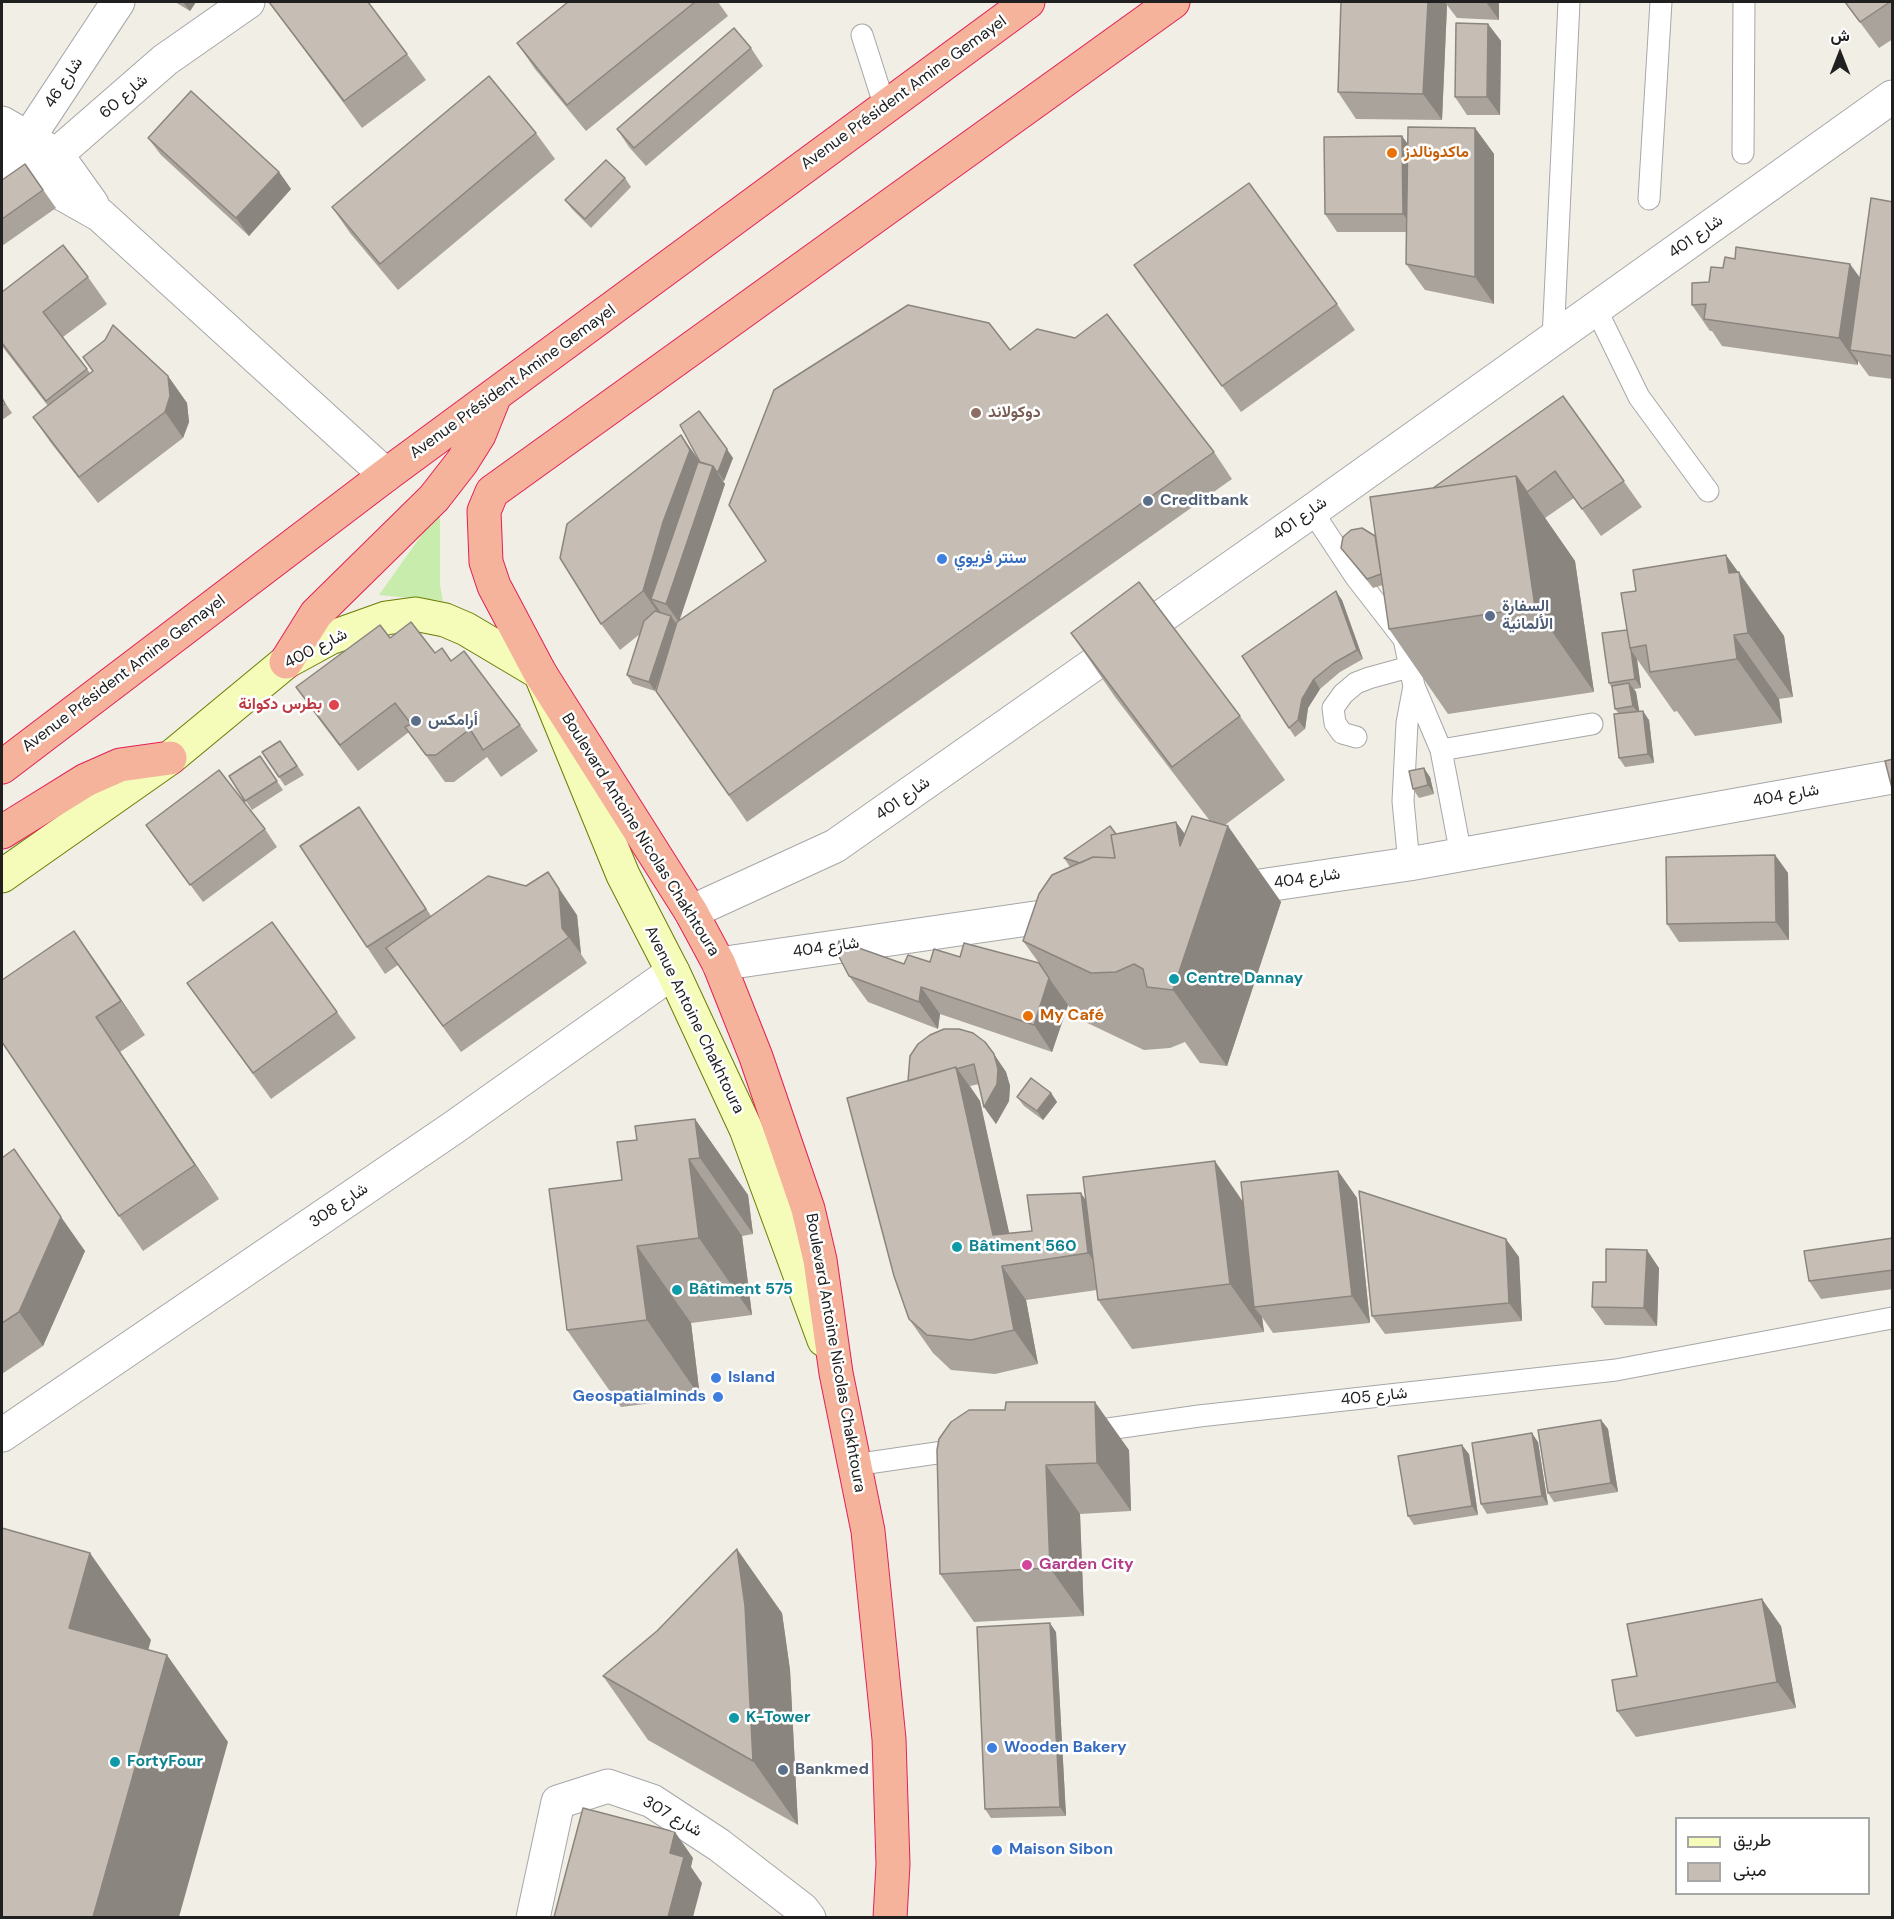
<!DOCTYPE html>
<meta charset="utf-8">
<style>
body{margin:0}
#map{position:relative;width:1894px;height:1919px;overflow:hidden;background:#f1eee6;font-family:"DM Sans",Vazirmatn,sans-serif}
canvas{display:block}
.frame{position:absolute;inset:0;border:3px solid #202020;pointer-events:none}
.legend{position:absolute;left:1675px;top:1817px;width:195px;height:78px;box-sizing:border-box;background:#fff;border:2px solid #a6a6a6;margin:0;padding:8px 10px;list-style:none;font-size:18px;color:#202020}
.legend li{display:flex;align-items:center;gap:12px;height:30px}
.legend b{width:30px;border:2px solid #a6a6a6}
.north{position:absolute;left:1810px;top:24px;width:60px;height:60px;-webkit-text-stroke:4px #fff;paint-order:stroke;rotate:0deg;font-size:16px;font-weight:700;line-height:24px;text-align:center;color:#202020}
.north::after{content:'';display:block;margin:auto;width:21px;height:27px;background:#202020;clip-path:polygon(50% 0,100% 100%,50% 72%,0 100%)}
</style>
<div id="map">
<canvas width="1894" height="1919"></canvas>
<div class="frame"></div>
<ul class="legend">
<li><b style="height:8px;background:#f5fcb9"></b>طريق</li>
<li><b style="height:16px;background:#c6beb5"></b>مبنى</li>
</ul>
<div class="north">ش</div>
</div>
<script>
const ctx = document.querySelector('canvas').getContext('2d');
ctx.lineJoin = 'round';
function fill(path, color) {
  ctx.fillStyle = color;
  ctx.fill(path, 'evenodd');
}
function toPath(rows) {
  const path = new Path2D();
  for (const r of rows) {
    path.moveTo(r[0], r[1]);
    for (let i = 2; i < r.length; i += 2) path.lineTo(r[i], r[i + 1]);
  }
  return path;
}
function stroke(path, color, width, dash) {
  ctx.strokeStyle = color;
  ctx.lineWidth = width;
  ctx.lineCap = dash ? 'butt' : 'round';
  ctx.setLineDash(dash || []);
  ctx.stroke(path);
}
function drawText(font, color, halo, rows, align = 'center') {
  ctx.font = font + ' "DM Sans",Vazirmatn,sans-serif';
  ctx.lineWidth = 5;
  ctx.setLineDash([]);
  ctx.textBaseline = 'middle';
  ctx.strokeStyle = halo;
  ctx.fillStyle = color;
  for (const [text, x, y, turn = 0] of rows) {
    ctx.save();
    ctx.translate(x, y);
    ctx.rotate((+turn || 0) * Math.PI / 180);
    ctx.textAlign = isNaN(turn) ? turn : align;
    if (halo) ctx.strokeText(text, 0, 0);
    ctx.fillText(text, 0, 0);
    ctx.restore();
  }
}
const grass = toPath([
 [440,509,440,585,443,601,379,595]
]);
const service = toPath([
 [862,35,885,107],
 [1743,153,1744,2],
 [1649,199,1661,2],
 [1596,309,1639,397,1708,491],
 [1553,339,1569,2],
 [1312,511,1355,576,1403,638],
 [1404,625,1404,639,1414,686,1441,750,1461,855],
 [1356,737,1342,733,1335,723,1333,708,1343,694,1356,683,1369,678,1409,667],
 [1441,750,1592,724],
 [1409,864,1403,801,1407,723,1414,686],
 [1087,1432,1199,1416,1616,1370,1892,1318],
 [854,1465,964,1449]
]);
const minor = toPath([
 [2,194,33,175,165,60,248,2],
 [533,1918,558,1802,608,1786,652,1801,719,1845,802,1909,809,1918]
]);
const tertiary = toPath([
 [2,123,57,155,92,204],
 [2,160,100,215,386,475],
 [6,162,29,137,118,2],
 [1226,891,1409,864,1892,777],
 [691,912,835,846,1312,511,1892,97],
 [719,964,1076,912],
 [2,1435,453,1128,673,972]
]);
const secondary = toPath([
 [2,876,170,758,286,662,330,638,386,618,415,614,445,620,466,629,540,673,623,875,673,972,746,1129,824,1340]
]);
const trunk = toPath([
 [286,662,316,614,434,498,462,462,479,435,495,395],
 [2,767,386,475,1028,2],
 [2,832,86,780,120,765,170,758],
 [890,1918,893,1864,889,1739,868,1531,836,1373,820,1260,808,1209,756,1057,719,964,691,912,540,673,494,586,486,562,484,511,492,492,1173,2]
]);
const wall = toPath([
 [175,2,196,2,190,11],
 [269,2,407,54,426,80,362,128],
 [568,2,718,2,728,16,586,131,535,69,517,43],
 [1341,2,1499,2,1499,20,1457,18,1447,5,1442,120,1356,119,1338,92],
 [1845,2,1893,2,1893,39,1879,48],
 [1488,24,1501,41,1500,115,1467,115,1455,97],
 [751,48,763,66,646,166,629,147,617,129],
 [1475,128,1494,154,1494,304,1425,290,1406,264,1407,232,1337,232,1325,214,1408,144],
 [536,133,555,159,398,290,350,233,332,207],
 [148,138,279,172,291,189,249,236,161,155],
 [25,164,56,208,2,246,2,180],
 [625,178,631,187,591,228,572,209,565,200],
 [1893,202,1893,379,1869,376,1858,361,1858,365,1722,346,1712,331,1710,331,1692,305,1709,282,1735,259,1860,278],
 [1134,265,1337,304,1355,330,1241,412],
 [88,277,107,304,63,337,90,373,93,371,83,357,168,376,187,403,189,422,183,438,98,503,51,443,33,417,48,406,2,346,2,292],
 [1010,350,1214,452,1232,479,747,822,656,691,663,668,655,691,633,684,627,675,640,634,620,650,601,624,681,435,700,462,733,458,724,481,722,480,725,484,679,620,766,561],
 [1563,396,1642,507,1601,536,1574,498,1545,518,1575,561,1594,692,1448,714,1389,629,1383,585,1373,588,1341,548,1375,536,1433,488],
 [2,398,12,413,2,420],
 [1739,572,1784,636,1793,697,1779,699,1782,723,1695,736,1677,711,1674,712,1637,659,1641,688,1634,689,1636,692,1639,711,1649,720,1654,763,1625,767,1619,758,1619,714,1615,709,1612,688,1609,683,1627,630,1636,591],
 [1342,600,1363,659,1340,672,1320,689,1308,708,1305,729,1295,737,1289,728],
 [1071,633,1240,716,1285,780,1225,825,1281,902,1227,1066,1200,1063,1185,1042,1170,1048,1144,1050,1077,1018,1068,1005,1052,1052,940,1014,938,1029,868,1002,849,976,904,964,960,957,1039,963,1023,941,1070,867,1064,858,1116,834,1176,822,1185,834,1210,821,1115,697],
 [390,638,435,653,451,661,520,725,538,751,501,777,487,757,454,782,445,782,409,732,358,771,315,714,296,687],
 [280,741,304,775,285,786,262,752],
 [260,756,283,790,252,810,229,776],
 [1430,777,1434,794,1419,798,1413,789],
 [146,825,265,829,277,847,203,902],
 [377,834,431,916,577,915,581,954,587,963,461,1052,398,965,385,974,367,947],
 [1775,855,1788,873,1789,940,1679,942,1667,924],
 [74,931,145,1035,120,1052,219,1199,143,1251,119,1216],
 [187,983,337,1012,356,1038,271,1099],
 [985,1042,1006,1072,1010,1086,1009,1101,996,1124,984,1107,979,1084,970,1086,980,1101,1009,1233,1032,1231,1086,1200,1243,1201,1338,1171,1357,1198,1370,1323,1273,1333,1262,1317,1264,1332,1132,1349,1098,1300,1097,1290,1026,1300,1038,1364,995,1374,951,1370,933,1353,909,1319,908,1081],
 [1051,1093,1057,1102,1043,1120,1024,1106,1017,1097],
 [695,1119,748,1195,753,1234,742,1236,752,1315,691,1323,700,1397,621,1407,567,1330,637,1140],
 [2,1158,85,1251,43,1346,2,1374],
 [1893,1238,1893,1289,1821,1299,1809,1281],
 [1519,1257,1522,1321,1385,1334,1372,1316],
 [1659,1268,1657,1326,1605,1325,1592,1307,1606,1282],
 [1601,1420,1608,1429,1618,1492,1554,1502,1548,1493],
 [1538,1442,1548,1505,1487,1514,1481,1504],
 [937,1450,1129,1450,1131,1511,1080,1514,1084,1616,974,1622,940,1574],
 [1469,1454,1478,1515,1414,1525,1408,1516],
 [782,1613,790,1670,798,1825,648,1740,603,1676],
 [1781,1626,1796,1708,1636,1737,1617,1711,1637,1676],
 [1056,1632,1066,1816,991,1818,985,1809]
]);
const shadedWall = toPath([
 [183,2,196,2,190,11],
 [1428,2,1445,2,1447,5,1442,120,1423,94],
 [1486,2,1499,2,1499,20],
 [1488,24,1501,41,1500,115,1487,97],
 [1475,128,1494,154,1494,304,1475,277],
 [1402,136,1415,154,1416,232,1403,214],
 [279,172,291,189,249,236,236,218],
 [1850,264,1869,290,1850,350,1858,361,1858,365,1839,338],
 [168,376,187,403,189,422,183,438,165,412],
 [681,435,700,462,651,599,662,614,661,617,643,591],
 [727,449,733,458,724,481,718,472],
 [713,466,725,484,679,622,666,604],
 [1516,476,1575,561,1594,692,1535,607],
 [1726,555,1784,636,1793,697,1748,633,1729,573],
 [1336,591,1342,600,1363,659,1357,650],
 [671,616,677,625,655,691,649,682],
 [1734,635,1779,699,1782,723,1737,659],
 [1631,650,1637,659,1641,688,1635,679],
 [1314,679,1320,689,1308,708,1305,729,1298,720,1302,699],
 [1629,683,1636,692,1640,715,1633,706],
 [1643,711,1649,720,1654,763,1648,754],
 [1424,768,1430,777,1434,794,1428,785],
 [359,807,377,834,444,936,426,909],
 [1176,822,1212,873,1228,826,1281,902,1227,1066,1173,990,1180,846],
 [1775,855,1788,873,1789,940,1776,922],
 [548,872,577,915,581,954,562,928],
 [74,931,98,965,145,1035,121,1001],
 [1049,978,1068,1005,1052,1052,1034,1025],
 [921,987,940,1014,938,1029,919,1002],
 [96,1017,120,1052,219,1199,195,1165],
 [994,1054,1006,1072,1010,1086,1009,1101,996,1124,984,1107],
 [956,1067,980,1101,1016,1264,993,1235],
 [1051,1093,1057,1102,1043,1120,1037,1111],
 [695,1119,748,1195,753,1234,700,1158],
 [689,1159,742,1236,752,1315,699,1238],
 [1215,1161,1248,1209,1254,1307,1262,1317,1264,1332,1230,1284],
 [1338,1171,1357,1198,1370,1323,1352,1296],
 [38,1184,85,1251,43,1346,19,1312],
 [1081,1193,1105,1228,1112,1287,1088,1253],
 [1506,1239,1519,1257,1522,1321,1509,1303],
 [637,1246,691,1323,700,1397,647,1320],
 [1647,1250,1659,1268,1657,1326,1644,1308],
 [1002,1266,1026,1300,1038,1364,1014,1330],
 [1095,1402,1129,1450,1131,1511,1097,1463],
 [1601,1420,1608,1429,1618,1492,1611,1483],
 [1532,1433,1538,1442,1548,1505,1542,1496],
 [1462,1445,1469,1454,1478,1515,1472,1506],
 [1046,1465,1080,1514,1084,1616,1050,1568],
 [737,1549,782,1613,790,1670,798,1825,753,1761],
 [90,1553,151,1640,130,1715,69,1628],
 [1762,1599,1781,1626,1796,1708,1777,1682],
 [1050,1623,1056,1632,1066,1816,1060,1807],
 [167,1655,228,1742,179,1917,93,1917],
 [675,1832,693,1858,691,1867,702,1883,693,1917,668,1917,670,1853]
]);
const building = toPath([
 [269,2,368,2,407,54,344,101,269,2],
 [568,2,695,2,567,105,517,43,568,2],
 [1341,2,1428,2,1423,94,1338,92,1341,2],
 [1845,2,1890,2,1860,22,1845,2],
 [1456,23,1488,24,1487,97,1455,97,1456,23],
 [734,28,751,48,634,148,617,129,734,28],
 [489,76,536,133,380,264,332,207,489,76],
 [191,91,279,172,236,218,148,138,191,91],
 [1408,127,1475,128,1475,277,1406,264,1408,127],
 [1402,136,1403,214,1325,214,1324,137,1402,136],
 [606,160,625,178,585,219,565,200,606,160],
 [25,164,43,190,2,219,2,180,25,164],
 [1249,183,1337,304,1222,386,1134,265,1249,183],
 [1871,198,1893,202,1893,356,1850,350,1871,198],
 [63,245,88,277,43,312,87,369,46,401,2,343,2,292,63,245],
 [1736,247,1850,264,1839,338,1704,319,1706,304,1692,305,1692,283,1709,282,1711,267,1723,268,1725,257,1735,259,1736,247],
 [908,305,989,323,1010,350,1037,329,1075,338,1107,314,1214,452,729,795,656,691,677,622,766,561,729,505,774,390,908,305],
 [113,325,168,376,170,396,165,412,79,477,33,417,93,371,83,357,105,340,113,325],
 [1563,396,1624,481,1582,509,1555,471,1527,492,1516,476,1433,488,1563,396],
 [2,398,5,404,2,406,2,398],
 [699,411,727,449,718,472,716,471,713,466,700,462,680,425,699,411],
 [681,435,690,450,663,522,643,591,601,624,560,558,567,524,681,435],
 [698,462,713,466,666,604,651,599,698,462],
 [1516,476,1535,607,1389,629,1370,497,1516,476],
 [1362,528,1375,536,1381,574,1367,579,1341,548,1343,537,1351,530,1362,528],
 [1726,555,1729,573,1739,572,1748,633,1734,635,1737,659,1650,672,1646,645,1630,648,1621,593,1636,591,1633,570,1726,555],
 [1139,582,1240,716,1172,767,1071,633,1139,582],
 [1336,591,1357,650,1334,663,1314,679,1302,699,1298,720,1289,728,1242,656,1336,591],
 [655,611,671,616,649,682,627,675,644,621,655,611],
 [411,622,435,653,442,648,451,661,464,651,520,725,483,750,470,729,436,755,426,755,405,727,411,724,395,703,340,745,296,687,380,625,390,638,411,622],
 [1627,630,1630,648,1631,650,1635,679,1609,683,1602,633,1627,630],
 [1629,683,1633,706,1615,709,1612,686,1629,683],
 [1643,711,1648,754,1619,758,1614,714,1643,711],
 [280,741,297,766,279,777,262,752,280,741],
 [260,756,277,781,245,801,229,776,260,756],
 [1893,759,1893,792,1885,761,1893,759],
 [1424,768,1428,785,1413,789,1409,771,1424,768],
 [219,770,265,829,190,885,146,825,219,770],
 [359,807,426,909,367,947,300,846,359,807],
 [1192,816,1228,826,1173,990,1147,987,1143,969,1134,964,1116,972,1091,973,1023,941,1039,894,1052,875,1093,857,1115,858,1111,835,1176,822,1180,846,1192,816],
 [1110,826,1116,834,1111,835,1115,858,1093,857,1080,863,1064,858,1110,826],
 [1775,855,1776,922,1667,924,1666,857,1775,855],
 [548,872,559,889,562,928,569,937,443,1026,386,948,488,876,526,886,548,872],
 [272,922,337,1012,253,1073,187,983,272,922],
 [74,931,121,1001,96,1017,195,1165,119,1216,2,1042,2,980,74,931],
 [839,941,904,964,908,955,930,962,934,949,960,957,964,943,1039,963,1049,978,1034,1025,921,987,919,1002,849,976,836,951,839,941],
 [944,1029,959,1029,973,1033,985,1042,994,1054,998,1069,997,1084,984,1107,974,1064,956,1069,956,1067,908,1081,910,1056,918,1044,930,1035,944,1029],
 [956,1067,993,1235,1032,1231,1027,1195,1081,1193,1088,1253,1002,1266,1014,1330,971,1340,927,1335,909,1319,894,1276,847,1098,956,1067],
 [1031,1078,1051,1093,1037,1111,1017,1097,1031,1078],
 [695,1119,700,1158,689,1159,699,1238,637,1246,647,1320,567,1330,549,1189,622,1180,617,1142,637,1140,635,1126,695,1119],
 [14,1149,61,1217,19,1312,2,1323,2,1158,14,1149],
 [1215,1161,1230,1284,1098,1300,1083,1177,1215,1161],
 [1338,1171,1352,1296,1254,1307,1241,1182,1338,1171],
 [1359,1191,1506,1239,1509,1303,1372,1316,1359,1191],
 [1893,1238,1893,1270,1809,1281,1804,1251,1893,1238],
 [1606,1249,1647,1250,1644,1308,1592,1307,1593,1282,1606,1282,1606,1249],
 [1006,1402,1095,1402,1097,1463,1046,1465,1050,1568,940,1574,937,1450,939,1439,951,1422,969,1410,1005,1410,1006,1402],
 [1601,1420,1611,1483,1548,1493,1538,1430,1601,1420],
 [1532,1433,1542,1496,1481,1504,1472,1443,1532,1433],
 [1462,1445,1472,1506,1408,1516,1398,1456,1462,1445],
 [2,1528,90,1553,69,1628,167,1655,93,1917,2,1917,2,1528],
 [737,1549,745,1606,753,1761,603,1676,657,1631,737,1549],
 [1762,1599,1777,1682,1617,1711,1612,1680,1637,1676,1627,1624,1762,1599],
 [1050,1623,1060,1807,985,1809,977,1627,1050,1623],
 [583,1808,675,1832,670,1853,684,1857,668,1917,554,1917,583,1808]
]);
const markers = [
 [1392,153,6,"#e8710a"],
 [976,413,6,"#8d6e63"],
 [1148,501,6,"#5c6f8a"],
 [942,559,6,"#3f7fe0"],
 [1490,616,6,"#5c6f8a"],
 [334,705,6,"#e0444e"],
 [416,721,6,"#5c6f8a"],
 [1174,979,6,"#0f9aa8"],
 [1028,1016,6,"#e8710a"],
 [957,1247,6,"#0f9aa8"],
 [677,1290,6,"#0f9aa8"],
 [716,1378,6,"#3f7fe0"],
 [718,1397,6,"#3f7fe0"],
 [1027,1565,6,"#d1479c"],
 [734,1718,6,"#0f9aa8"],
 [992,1748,6,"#3f7fe0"],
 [115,1762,6,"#0f9aa8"],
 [783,1770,6,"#5c6f8a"],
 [997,1850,6,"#3f7fe0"]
];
const streetNames = [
 ["شارع 46",64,83,-57],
 ["Avenue Président Amine Gemayel",904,93,-36],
 ["شارع 60",124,97,-41],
 ["شارع 401",1696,237,-35],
 ["Avenue Président Amine Gemayel",513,382,-36],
 ["شارع 401",1300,519,-35],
 ["شارع 400",316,649,-27],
 ["Avenue Président Amine Gemayel",124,674,-37],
 ["شارع 404",1786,796,-10],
 ["شارع 401",903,799,-35],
 ["Boulevard Antoine Nicolas Chakhtoura",640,835,58],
 ["شارع 404",1307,879,-8],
 ["شارع 404",826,948,-8],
 ["Avenue Antoine Chakhtoura",694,1020,64],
 ["شارع 308",339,1206,-34],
 ["Boulevard Antoine Nicolas Chakhtoura",835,1353,80],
 ["شارع 405",1374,1397,-6],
 ["شارع 307",672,1817,30]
];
const foodNames = [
 ["ماكدونالدز",1404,153],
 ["My Café",1040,1016]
];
const educationNames = [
 ["دوكولاند",988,413]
];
const serviceNames = [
 ["Creditbank",1160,501],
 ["السفارة",1502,607],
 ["الألمانية",1502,625],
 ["أرامكس",428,721],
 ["Bankmed",795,1770]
];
const shopNames = [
 ["سنتر فريوي",954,559],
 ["Island",728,1378],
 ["Geospatialminds",706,1397,"right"],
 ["Wooden Bakery",1004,1748],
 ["Maison Sibon",1009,1850]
];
const healthNames = [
 ["بطرس دكوانة",322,705]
];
const cultureNames = [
 ["Centre Dannay",1186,979],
 ["Bâtiment 560",969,1247],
 ["Bâtiment 575",689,1290],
 ["K-Tower",746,1718],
 ["FortyFour",127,1762]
];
const hotelNames = [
 ["Garden City",1039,1565]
];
fill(grass, '#c7ecab');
stroke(service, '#a7a7a7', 23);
stroke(minor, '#a7a7a7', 35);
stroke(tertiary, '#a7a7a7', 35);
stroke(secondary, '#697d01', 35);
stroke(trunk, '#e22158', 35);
stroke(service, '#fff', 21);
stroke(minor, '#fff', 33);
stroke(tertiary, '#fff', 33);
stroke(secondary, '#f5fcb9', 33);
stroke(trunk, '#f4b39a', 33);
fill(wall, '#aaa39c');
fill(shadedWall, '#8b857f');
fill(building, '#c6beb5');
stroke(building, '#8b857f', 1.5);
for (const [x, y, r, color] of markers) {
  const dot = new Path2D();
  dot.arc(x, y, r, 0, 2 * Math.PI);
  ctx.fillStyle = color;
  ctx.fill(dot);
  stroke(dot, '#fff', 2);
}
drawText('16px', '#202020', '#fff', streetNames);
drawText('bold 16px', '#c56008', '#fff', foodNames, 'left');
drawText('bold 16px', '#785e54', '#fff', educationNames, 'left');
drawText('bold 16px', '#4e5e75', '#fff', serviceNames, 'left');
drawText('bold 16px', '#366cbe', '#fff', shopNames, 'left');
drawText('bold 16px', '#be3a42', '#fff', healthNames, 'right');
drawText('bold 16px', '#0d838f', '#fff', cultureNames, 'left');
drawText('bold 16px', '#b23c85', '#fff', hotelNames, 'left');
</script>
